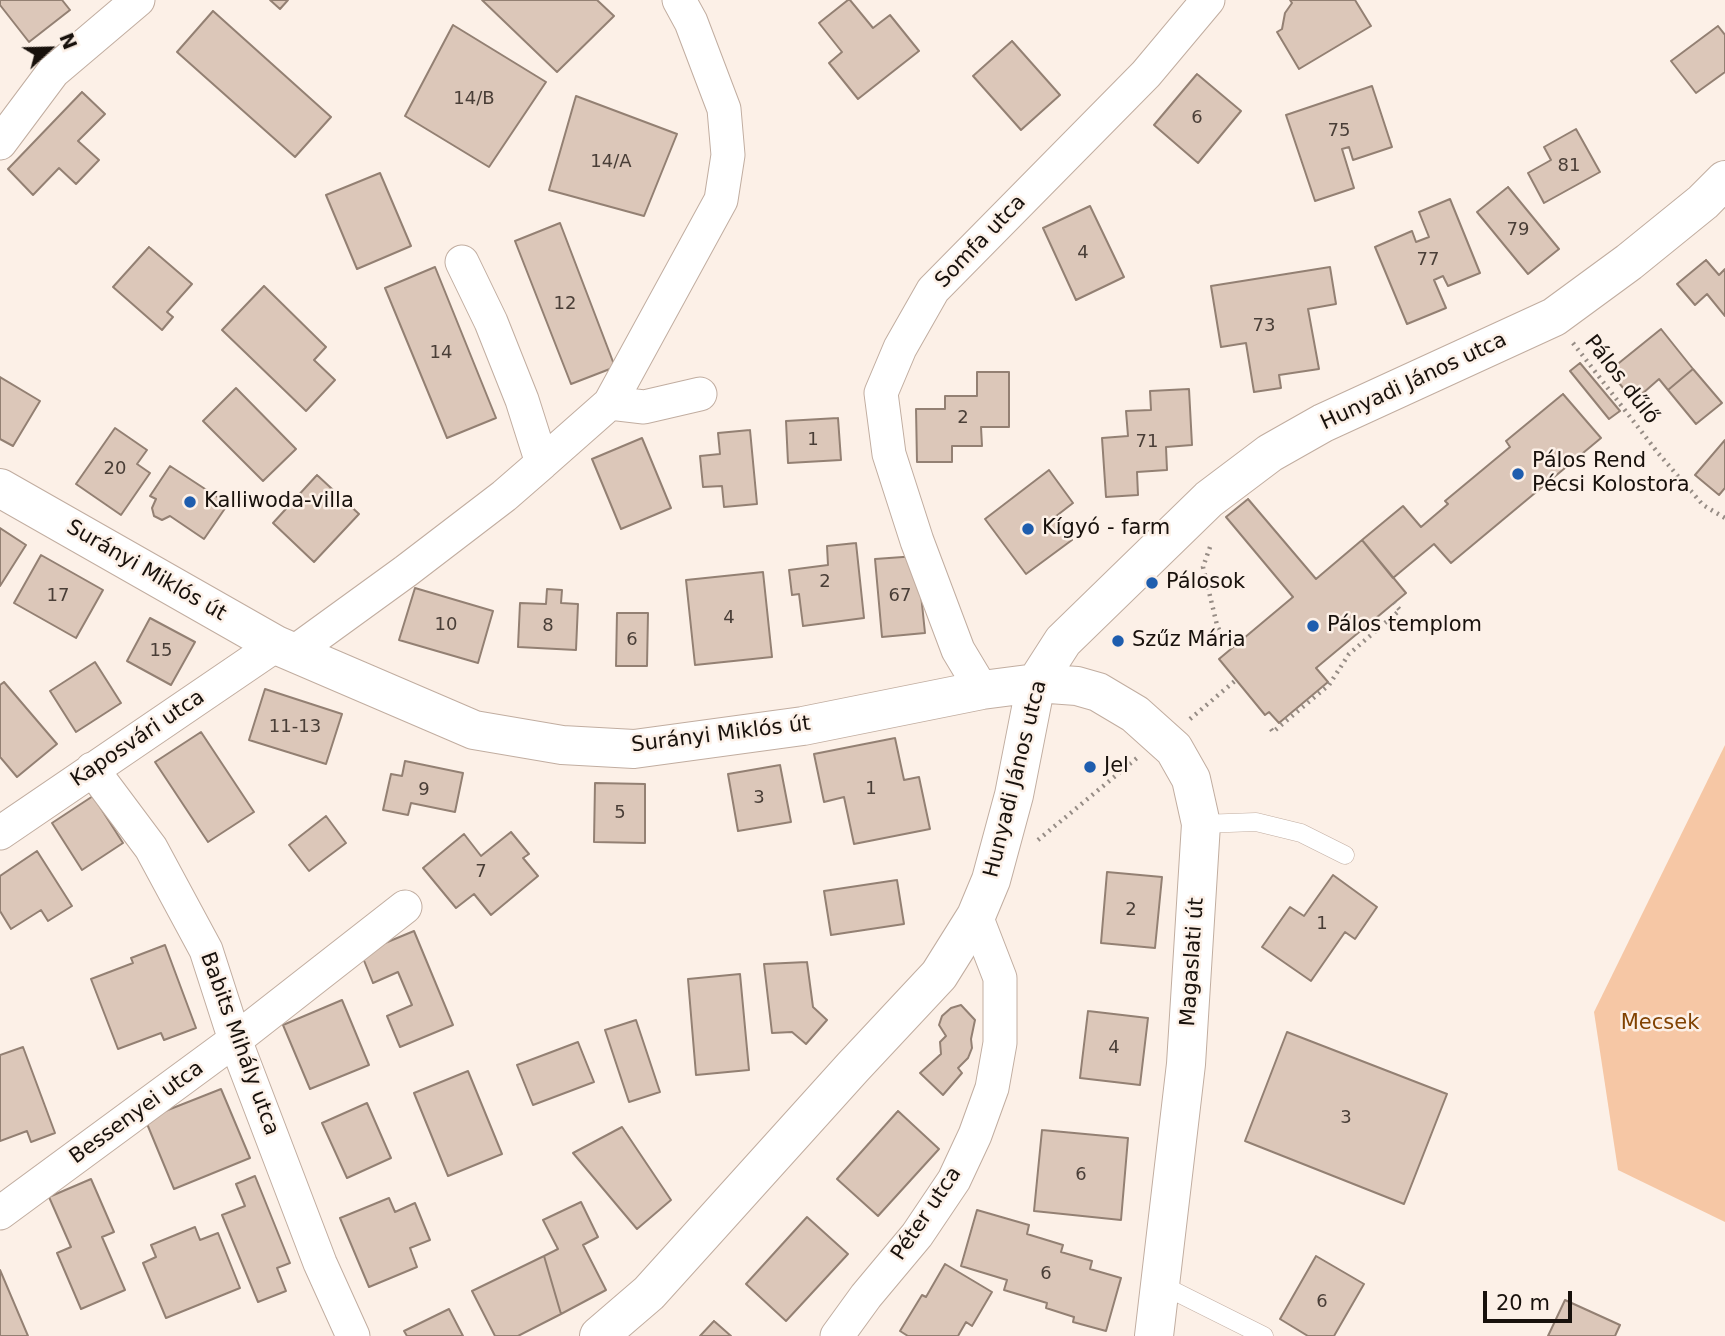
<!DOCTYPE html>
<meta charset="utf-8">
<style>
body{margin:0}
#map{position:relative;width:1725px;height:1336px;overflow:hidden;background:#fcf0e7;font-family:"DejaVu Sans",sans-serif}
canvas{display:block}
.north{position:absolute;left:14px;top:14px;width:70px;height:70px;-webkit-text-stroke:5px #fcf0e7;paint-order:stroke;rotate:68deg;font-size:19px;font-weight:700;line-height:28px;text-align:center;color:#18110c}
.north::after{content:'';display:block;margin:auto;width:24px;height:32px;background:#18110c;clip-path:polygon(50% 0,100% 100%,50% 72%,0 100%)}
.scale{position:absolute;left:1483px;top:1291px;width:89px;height:32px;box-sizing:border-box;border:4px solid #18110c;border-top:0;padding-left:9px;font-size:21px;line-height:24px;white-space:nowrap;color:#18110c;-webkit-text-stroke:5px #fcf0e7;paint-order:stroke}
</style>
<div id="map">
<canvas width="1725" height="1336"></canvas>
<div class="north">N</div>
<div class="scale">20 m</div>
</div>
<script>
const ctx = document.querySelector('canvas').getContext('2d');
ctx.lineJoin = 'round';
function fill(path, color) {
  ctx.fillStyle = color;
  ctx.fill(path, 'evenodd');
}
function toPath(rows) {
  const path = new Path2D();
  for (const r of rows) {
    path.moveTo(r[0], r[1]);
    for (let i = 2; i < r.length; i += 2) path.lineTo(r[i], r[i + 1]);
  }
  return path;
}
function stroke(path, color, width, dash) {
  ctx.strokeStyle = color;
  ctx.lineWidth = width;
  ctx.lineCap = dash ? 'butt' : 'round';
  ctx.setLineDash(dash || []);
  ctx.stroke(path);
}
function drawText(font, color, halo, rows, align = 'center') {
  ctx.font = font + ' "DejaVu Sans",sans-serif';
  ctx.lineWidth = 5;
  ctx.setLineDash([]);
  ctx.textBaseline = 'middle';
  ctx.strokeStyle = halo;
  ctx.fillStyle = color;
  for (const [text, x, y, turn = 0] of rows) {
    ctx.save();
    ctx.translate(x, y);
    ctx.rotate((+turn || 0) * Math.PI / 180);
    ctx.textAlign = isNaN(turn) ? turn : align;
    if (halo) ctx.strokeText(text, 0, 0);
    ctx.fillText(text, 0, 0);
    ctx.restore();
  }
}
const green = toPath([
 [1725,745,1725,1222,1618,1170,1594,1012]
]);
const building = toPath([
 [0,0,62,0,70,10,29,42,0,5,0,0],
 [270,0,288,0,280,9,270,0],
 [482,0,597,0,614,16,557,72,482,0],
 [848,0,850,0,873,28,890,15,919,51,858,99,829,63,842,52,819,23,848,0],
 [1290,0,1355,0,1371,26,1299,69,1277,32,1282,29,1285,13,1292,3,1290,0],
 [213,11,331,117,295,157,177,52,213,11],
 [453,25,546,82,489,167,405,116,453,25],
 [1718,26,1725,35,1725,72,1696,93,1671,61,1718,26],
 [1012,41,1060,95,1021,130,973,76,1012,41],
 [1197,74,1241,111,1198,163,1154,125,1197,74],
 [1372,86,1392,147,1353,160,1349,147,1342,149,1354,188,1315,201,1286,115,1372,86],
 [82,92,105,114,78,141,99,160,76,184,59,168,33,195,8,169,82,92],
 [576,96,677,134,644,216,549,190,576,96],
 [1576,129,1600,172,1544,203,1528,173,1551,160,1544,147,1576,129],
 [380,173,411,246,357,269,326,195,380,173],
 [1508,187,1559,249,1528,274,1477,212,1508,187],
 [1450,199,1480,273,1448,286,1443,276,1434,280,1446,308,1407,324,1375,247,1412,231,1416,242,1429,237,1419,212,1450,199],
 [1090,206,1124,277,1076,300,1043,228,1090,206],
 [560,223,615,367,571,384,515,241,560,223],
 [149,247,192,284,167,312,173,317,162,330,113,287,149,247],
 [1706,260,1719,275,1725,269,1725,316,1707,294,1695,305,1677,284,1706,260],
 [435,267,496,418,447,438,385,288,435,267],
 [1330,267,1336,304,1308,309,1319,369,1279,375,1281,388,1254,392,1246,343,1221,347,1211,286,1330,267],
 [264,286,326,347,314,360,335,380,306,411,222,330,264,286],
 [1661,329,1693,369,1668,390,1659,379,1634,401,1609,371,1661,329],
 [1580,363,1620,411,1609,419,1570,371,1580,363],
 [1693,369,1722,403,1696,424,1668,390,1693,369],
 [977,372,1009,372,1009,427,981,427,982,446,952,446,952,462,917,462,916,409,945,409,945,396,977,396,977,372],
 [0,377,40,401,13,446,0,439,0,377],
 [236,388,296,449,263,481,203,421,236,388],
 [1189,389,1192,445,1166,447,1167,470,1137,472,1138,495,1106,497,1102,438,1128,436,1126,411,1151,410,1150,391,1189,389],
 [1563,394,1601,438,1451,563,1434,544,1393,578,1362,540,1403,506,1421,527,1448,504,1445,501,1510,447,1506,441,1563,394],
 [838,418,841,460,788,463,786,421,838,418],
 [115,428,147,450,137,464,150,473,121,515,76,484,115,428],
 [750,430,757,504,724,507,722,486,703,487,700,456,720,454,718,433,750,430],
 [642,438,671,508,621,529,592,459,642,438],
 [1725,440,1725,488,1719,495,1695,475,1725,440],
 [170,466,228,504,204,539,170,516,162,520,154,516,152,508,156,499,150,496,170,466],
 [1049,470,1073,503,1055,517,1072,540,1026,574,985,519,1049,470],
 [317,475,359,514,314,562,273,523,317,475],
 [1248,499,1316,579,1362,540,1406,593,1316,668,1328,682,1279,723,1269,712,1265,715,1219,659,1293,597,1226,517,1248,499],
 [0,528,26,545,0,586,0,528],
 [856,543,864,618,803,626,799,594,792,595,789,570,828,565,827,546,856,543],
 [41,555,103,590,76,638,14,603,41,555],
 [917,556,925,633,882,637,875,559,917,556],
 [763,572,772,657,695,665,686,580,763,572],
 [415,588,493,611,478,663,399,640,415,588],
 [547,589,562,590,561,603,578,604,576,650,518,647,520,603,546,604,547,589],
 [617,613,648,613,647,666,616,666,617,613],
 [150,618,195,642,171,685,127,661,150,618],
 [95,662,121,703,76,732,50,691,95,662],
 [4,682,57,744,17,777,0,757,0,685,4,682],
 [265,689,342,714,326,764,249,740,265,689],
 [201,732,254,812,208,842,155,762,201,732],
 [895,738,904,780,919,777,930,829,854,844,844,797,824,802,814,754,895,738],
 [405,761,463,773,455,812,411,803,408,815,383,810,391,774,402,776,405,761],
 [780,765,791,822,738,831,728,774,780,765],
 [595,783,645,784,645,843,594,842,595,783],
 [93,796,123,843,82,870,52,823,93,796],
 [326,816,346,843,309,871,289,845,326,816],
 [511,832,529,854,523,858,538,876,491,915,474,894,456,908,423,868,464,834,481,856,511,832],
 [37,851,72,906,48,921,41,910,11,929,0,911,0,876,37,851],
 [1107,872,1162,877,1155,948,1101,943,1107,872],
 [1333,875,1377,907,1355,939,1345,932,1311,981,1262,947,1290,907,1304,916,1333,875],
 [897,880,904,924,831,935,824,891,897,880],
 [414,931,453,1025,400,1047,387,1016,412,1005,398,972,373,983,361,953,414,931],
 [165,945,196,1028,164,1040,161,1033,118,1049,91,979,133,963,131,958,165,945],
 [807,962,813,1007,827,1020,806,1044,792,1032,772,1033,764,964,807,962],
 [740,974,749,1070,696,1075,688,979,740,974],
 [342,1000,369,1065,310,1089,283,1025,342,1000],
 [961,1005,975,1020,971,1039,972,1048,968,1058,958,1068,962,1073,943,1095,920,1073,941,1054,940,1042,946,1036,939,1025,942,1016,951,1008,961,1005],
 [1088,1011,1148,1018,1140,1085,1080,1078,1088,1011],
 [636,1020,660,1092,629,1102,605,1030,636,1020],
 [1287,1032,1447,1094,1404,1204,1245,1141,1287,1032],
 [578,1042,594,1082,533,1105,517,1065,578,1042],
 [23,1047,55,1133,31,1142,27,1131,0,1141,0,1055,23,1047],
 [468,1071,502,1154,448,1176,414,1093,468,1071],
 [221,1089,250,1158,174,1189,145,1119,221,1089],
 [367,1103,391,1158,347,1178,322,1123,367,1103],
 [898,1111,939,1149,878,1216,837,1179,898,1111],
 [622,1127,671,1200,637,1229,573,1153,622,1127],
 [1042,1130,1128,1138,1121,1220,1034,1211,1042,1130],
 [255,1176,290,1263,277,1268,286,1291,258,1302,222,1215,245,1206,236,1184,255,1176],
 [91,1179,114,1232,102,1237,125,1290,81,1309,57,1253,71,1247,49,1197,91,1179],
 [389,1198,395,1212,415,1203,430,1240,410,1248,417,1267,369,1287,340,1218,389,1198],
 [581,1202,598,1237,583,1245,606,1290,561,1314,544,1256,558,1249,543,1220,581,1202],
 [977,1210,1029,1225,1027,1234,1063,1245,1061,1252,1092,1261,1090,1269,1121,1278,1106,1331,1073,1322,1074,1317,1046,1308,1047,1303,1004,1290,1007,1280,961,1266,977,1210],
 [807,1217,848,1254,786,1321,746,1284,807,1217],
 [195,1227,200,1240,218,1233,240,1288,166,1318,143,1263,156,1257,151,1245,195,1227],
 [544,1256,561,1314,518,1336,495,1336,472,1291,544,1256],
 [1316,1256,1364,1284,1334,1336,1308,1336,1280,1319,1316,1256],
 [945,1264,992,1292,972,1326,966,1322,958,1336,908,1336,900,1331,922,1295,926,1297,945,1264],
 [0,1270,28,1336,0,1336,0,1270],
 [1565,1300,1620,1325,1615,1336,1548,1336,1565,1300],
 [449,1309,463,1336,407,1336,404,1331,449,1309],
 [714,1321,731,1336,700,1336,714,1321]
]);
const path = toPath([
 [1573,343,1658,453,1703,505,1725,518],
 [1210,547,1203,567,1217,625,1222,636],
 [1190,719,1236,680],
 [1271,729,1273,732,1329,685,1349,654,1400,610,1394,603],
 [1038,840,1137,758]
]);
const service = toPath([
 [1201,824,1256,822,1301,833,1345,855],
 [1160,1284,1264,1336]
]);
const minor = toPath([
 [0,143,53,72,138,0],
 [610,403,644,407,700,394],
 [542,463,610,403,721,200,728,155,724,109,691,22,679,0],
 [293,653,406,571,504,496,542,463,522,400,491,322,462,262],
 [982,690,958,650,917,541,889,454,881,393,900,348,933,290,1146,74,1208,0],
 [92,769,151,848,206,950,235,1040,320,1263,353,1336],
 [0,833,276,645],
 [0,1213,235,1040,405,907],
 [837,1336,866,1296,917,1235,954,1180,975,1135,992,1088,1000,1043,1000,978,976,916]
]);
const tertiary = toPath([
 [0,488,276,645,474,730,562,745,634,749,803,726,982,690,1036,683,1077,686,1098,692,1135,714,1174,749,1191,779,1201,824,1186,1064,1154,1336],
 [599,1336,649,1293,853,1067,939,975,976,916,991,880,1014,795,1036,683,1063,641,1209,499,1270,453,1323,423,1554,317,1629,262,1703,202,1725,180]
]);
const markers = [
 [1518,474,7,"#1e5dae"],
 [190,502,7,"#1e5dae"],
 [1028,529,7,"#1e5dae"],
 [1152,583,7,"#1e5dae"],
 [1313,626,7,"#1e5dae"],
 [1118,641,7,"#1e5dae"],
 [1090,767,7,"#1e5dae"]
];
const numberNames = [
 ["14/B",474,99],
 ["6",1197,118],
 ["75",1339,131],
 ["14/A",611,162],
 ["81",1569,166],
 ["79",1518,230],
 ["4",1083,253],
 ["77",1428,260],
 ["12",565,304],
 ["73",1264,326],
 ["14",441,353],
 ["2",963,418],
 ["1",813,440],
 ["71",1147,442],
 ["20",115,469],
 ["2",825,582],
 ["17",58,596],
 ["67",900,596],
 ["4",729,618],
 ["10",446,625],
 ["8",548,626],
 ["6",632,640],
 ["15",161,651],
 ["11-13",295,727],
 ["1",871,789],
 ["9",424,790],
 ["3",759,798],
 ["5",620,813],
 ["7",481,872],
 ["2",1131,910],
 ["1",1322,924],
 ["4",1114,1048],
 ["3",1346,1118],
 ["6",1081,1175],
 ["6",1046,1274],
 ["6",1322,1302]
];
const streetNames = [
 ["Somfa utca",981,242,-46],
 ["Pálos dűlő",1621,380,52],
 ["Hunyadi János utca",1414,382,-25],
 ["Surányi Miklós út",146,571,30],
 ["Surányi Miklós út",721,735,-7],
 ["Kaposvári utca",138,739,-34],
 ["Hunyadi János utca",1016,779,-76],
 ["Magaslati út",1193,962,-86],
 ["Babits Mihály utca",239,1044,70],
 ["Bessenyei utca",137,1113,-36],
 ["Péter utca",927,1214,-56]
];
const poiNames = [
 ["Pálos Rend",1532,462],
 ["Pécsi Kolostora",1532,486],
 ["Kalliwoda-villa",204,502],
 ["Kígyó - farm",1042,529],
 ["Pálosok",1166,583],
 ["Pálos templom",1327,626],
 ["Szűz Mária",1132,641],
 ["Jel",1104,767]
];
const parkNames = [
 ["Mecsek",1660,1024]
];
fill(green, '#f6c7a5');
fill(building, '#dcc7b9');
stroke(building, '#938073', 2);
stroke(service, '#c1ada0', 19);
stroke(minor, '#c1ada0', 35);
stroke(tertiary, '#c1ada0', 40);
stroke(path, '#968c85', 4.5, [2, 5]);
stroke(service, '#fff', 18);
stroke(minor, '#fff', 33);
stroke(tertiary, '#fff', 38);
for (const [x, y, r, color] of markers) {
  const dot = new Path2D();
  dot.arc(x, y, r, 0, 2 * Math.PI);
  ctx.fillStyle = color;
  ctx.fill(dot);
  stroke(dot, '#fcf0e7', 2.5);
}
drawText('18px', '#493e37', null, numberNames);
drawText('21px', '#18110c', '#fcf0e7', streetNames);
drawText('21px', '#18110c', '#fcf0e7', poiNames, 'left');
drawText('21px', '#814202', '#fcf0e7', parkNames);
</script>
